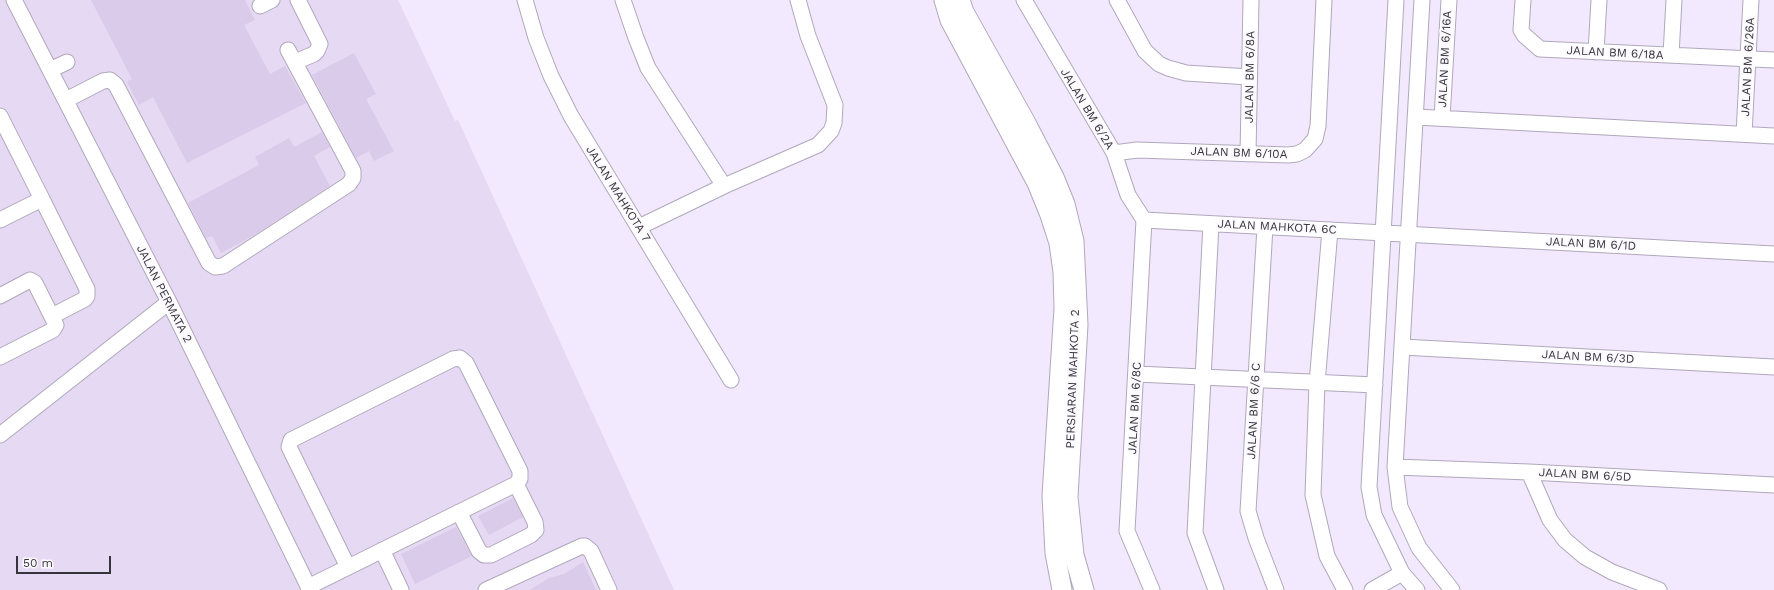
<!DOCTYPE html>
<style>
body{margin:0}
#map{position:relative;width:1774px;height:590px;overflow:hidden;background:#f3e9fe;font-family:"Work Sans",sans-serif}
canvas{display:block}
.scale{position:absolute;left:16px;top:556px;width:95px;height:18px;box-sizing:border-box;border:2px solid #38343c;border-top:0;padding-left:5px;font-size:12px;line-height:14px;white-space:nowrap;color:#38343c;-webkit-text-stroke:3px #fcfaff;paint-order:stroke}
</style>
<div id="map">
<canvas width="1774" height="590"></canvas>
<div class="scale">50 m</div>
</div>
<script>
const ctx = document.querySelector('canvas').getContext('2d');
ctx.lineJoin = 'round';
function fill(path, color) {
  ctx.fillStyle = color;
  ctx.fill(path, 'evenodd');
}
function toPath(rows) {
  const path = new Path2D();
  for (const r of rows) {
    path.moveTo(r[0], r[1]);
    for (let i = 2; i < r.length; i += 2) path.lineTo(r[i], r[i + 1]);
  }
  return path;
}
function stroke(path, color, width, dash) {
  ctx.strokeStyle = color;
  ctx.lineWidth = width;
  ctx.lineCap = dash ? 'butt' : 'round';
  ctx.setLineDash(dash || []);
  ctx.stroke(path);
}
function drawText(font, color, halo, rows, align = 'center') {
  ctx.font = font + ' "Work Sans",sans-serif';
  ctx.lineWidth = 4;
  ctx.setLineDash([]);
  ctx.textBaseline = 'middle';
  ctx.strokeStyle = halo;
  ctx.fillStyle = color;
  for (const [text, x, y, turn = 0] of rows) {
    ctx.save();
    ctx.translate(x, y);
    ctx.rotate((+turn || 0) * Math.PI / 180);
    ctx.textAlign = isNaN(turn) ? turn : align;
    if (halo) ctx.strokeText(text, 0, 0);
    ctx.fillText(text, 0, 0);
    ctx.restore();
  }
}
const built = toPath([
 [0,0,398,0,455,121,458,120,674,590,0,590]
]);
const building = toPath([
 [91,0,245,0,255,20,244,25,270,74,285,66,306,103,187,163,153,97,139,105,127,82,132,79],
 [354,53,376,94,366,99,394,151,374,161,369,151,356,158,312,75],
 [322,132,330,147,314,156,330,186,253,236,221,253,212,236,206,238,188,203,259,165,255,157,289,138,294,147],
 [513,498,523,517,489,535,478,516],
 [456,527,472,556,415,584,401,554],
 [583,562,596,590,530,590,549,578,564,574]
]);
const minor = toPath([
 [14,0,169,302,310,590],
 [525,0,536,38,551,76,571,116,731,380],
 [623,0,636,38,648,68,724,186],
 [1024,0,1114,153,1128,195,1144,220],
 [1117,0,1145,51,1159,64,1168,68,1186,73,1249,77],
 [1396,0,1369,487,1374,515,1402,573,1417,590],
 [1422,0,1395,467,1400,507,1419,548,1452,590],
 [1523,0,1521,30,1524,35,1540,49,1774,60],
 [260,6,272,0],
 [1596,52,1599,0],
 [1671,55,1674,0],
 [295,62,314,54,317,51,320,44,298,0],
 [50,70,67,62],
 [66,100,103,81,110,80,116,85,209,263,215,267,223,266,349,184,353,178,353,171,288,50],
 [0,116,42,199,0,220],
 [1416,117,1774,136],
 [1442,118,1449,0],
 [1744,134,1751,0],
 [1114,153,1137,150,1288,155,1297,154,1305,150,1315,139,1318,126,1324,0],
 [1248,154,1251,0],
 [42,199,87,289,87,296,85,299,52,316],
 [1144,220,1774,254],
 [1144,220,1127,531,1152,590],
 [1211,224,1195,533,1216,590],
 [639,227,724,186,818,145,831,131,834,123,835,105,808,36,798,0],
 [1265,227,1248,511,1256,538,1276,590],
 [1330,230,1317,383,1313,495,1327,556,1345,590],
 [0,296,30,280,35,283,56,325,53,330,0,357],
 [1402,347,1774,367],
 [1137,374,1375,385],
 [0,435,169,302],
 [1395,467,1529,472,1774,485],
 [1529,472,1550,520,1565,540,1585,557,1612,572,1659,590],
 [459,512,479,551,484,555,491,555,531,535,536,530,535,522,516,484],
 [382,550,401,590],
 [308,587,516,484,520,479,520,471,466,363,460,358,453,359,291,440,289,447,348,567],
 [486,590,582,546,585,546,591,551,609,590],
 [1372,590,1402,573]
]);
const major = toPath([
 [944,0,950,20,1037,183,1050,215,1059,243,1063,272,1064,308,1052,496,1055,553,1062,590],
 [960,0,964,12,1026,123,1054,177,1065,204,1074,241,1078,325,1068,497,1074,555,1084,590]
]);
const streetNames = [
 ["JALAN BM 6/18A",1615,53,3],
 ["JALAN BM 6/16A",1445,59,-87],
 ["JALAN BM 6/26A",1748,67,-87],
 ["JALAN BM 6/8A",1250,77,-89],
 ["JALAN BM 6/2A",1087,109,59],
 ["JALAN BM 6/10A",1239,153,2],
 ["JALAN MAHKOTA 7",618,194,58],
 ["JALAN MAHKOTA 6C",1277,227,3],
 ["JALAN BM 6/1D",1591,244,3],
 ["JALAN PERMATA 2",164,294,63],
 ["JALAN BM 6/3D",1588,357,3],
 ["PERSIARAN MAHKOTA 2",1073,379,-88],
 ["JALAN BM 6/8C",1135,408,-87],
 ["JALAN BM 6/6 C",1254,411,-87],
 ["JALAN BM 6/5D",1585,475,3]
];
fill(built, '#e5d9f3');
fill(building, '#dacbeb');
stroke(minor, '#b0a8bb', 17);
stroke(major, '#b0a8bb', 21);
stroke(minor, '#fff', 15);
stroke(major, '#fff', 19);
drawText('12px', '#38343c', '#fcfaff', streetNames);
</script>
